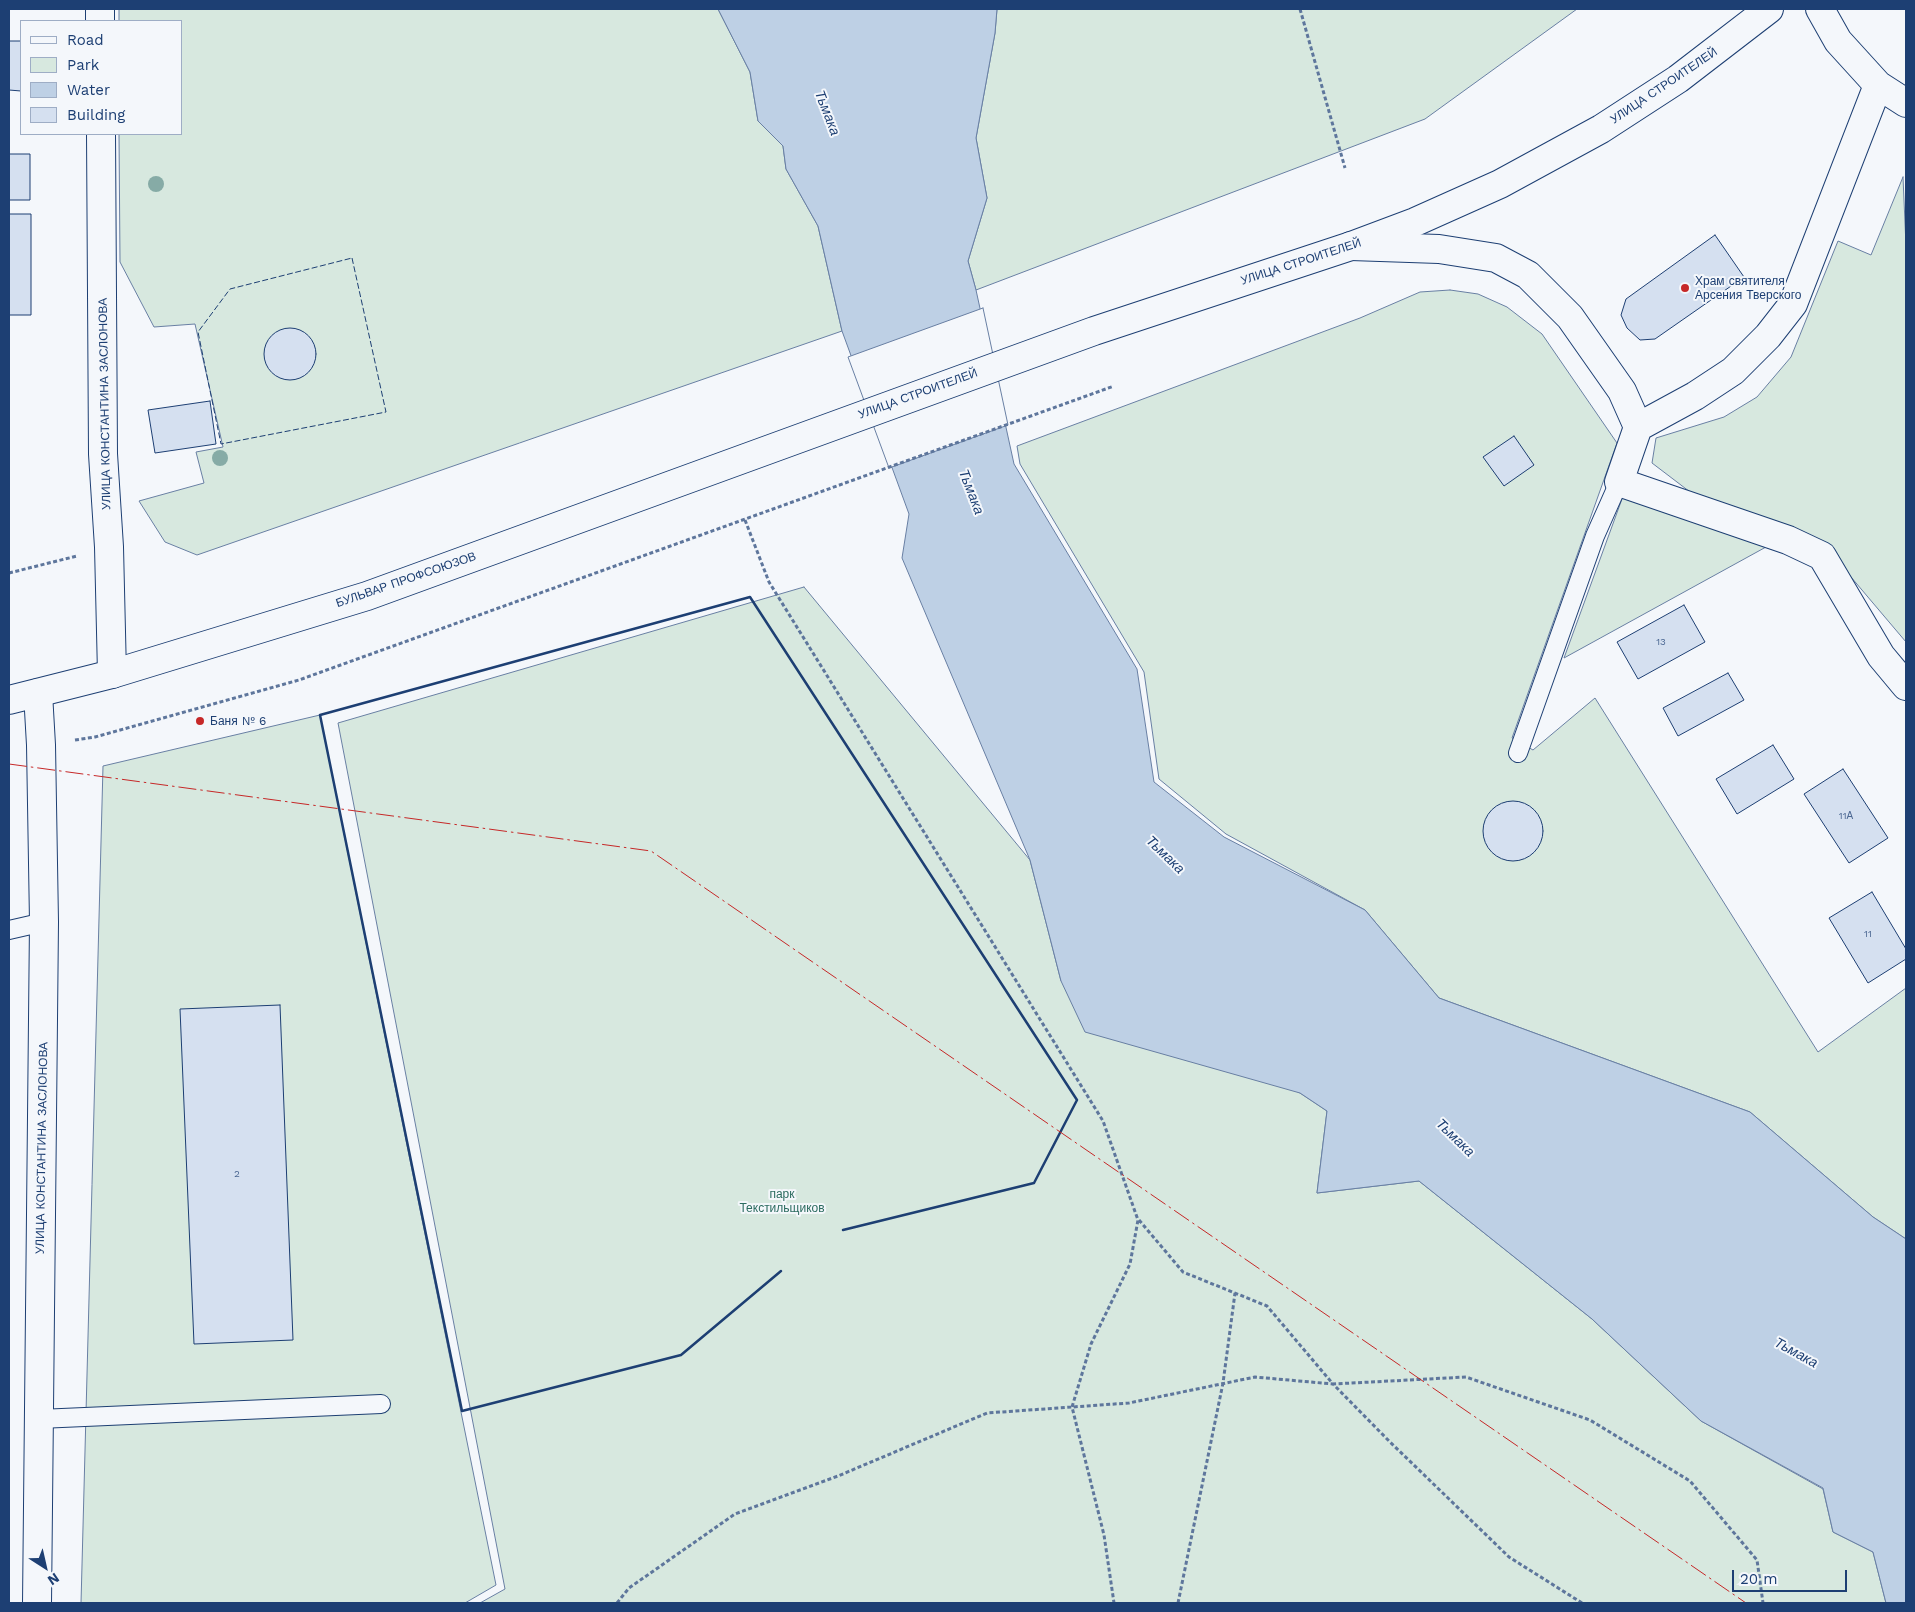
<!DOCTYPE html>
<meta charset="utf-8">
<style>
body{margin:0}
#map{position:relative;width:1915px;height:1612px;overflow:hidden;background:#f4f7fb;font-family:"Work Sans",sans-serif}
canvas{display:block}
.frame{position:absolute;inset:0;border:10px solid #1d3f73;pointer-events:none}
.legend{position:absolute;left:20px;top:20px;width:162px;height:115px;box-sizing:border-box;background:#f4f7fb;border:1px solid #9eadc5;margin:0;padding:6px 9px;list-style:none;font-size:15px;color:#1d3f73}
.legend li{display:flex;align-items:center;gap:10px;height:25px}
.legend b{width:25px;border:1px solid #9eadc5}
.north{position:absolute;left:20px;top:1542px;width:50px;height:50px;-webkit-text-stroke:4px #f4f7fb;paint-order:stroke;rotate:145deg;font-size:14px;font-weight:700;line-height:20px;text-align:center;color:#1d3f73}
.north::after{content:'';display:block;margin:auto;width:18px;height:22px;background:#1d3f73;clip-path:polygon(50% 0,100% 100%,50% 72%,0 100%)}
.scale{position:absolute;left:1732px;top:1570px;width:115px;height:22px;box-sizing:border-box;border:2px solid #1d3f73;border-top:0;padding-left:6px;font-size:15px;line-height:18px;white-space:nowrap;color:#1d3f73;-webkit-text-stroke:4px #f4f7fb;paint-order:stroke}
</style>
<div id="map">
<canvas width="1915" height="1612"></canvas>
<div class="frame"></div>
<ul class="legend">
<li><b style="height:6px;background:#f4f7fb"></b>Road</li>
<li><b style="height:14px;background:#d7e8df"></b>Park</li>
<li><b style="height:14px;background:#bed0e5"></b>Water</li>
<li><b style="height:14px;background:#d5e0f0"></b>Building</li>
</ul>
<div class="north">N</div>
<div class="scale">20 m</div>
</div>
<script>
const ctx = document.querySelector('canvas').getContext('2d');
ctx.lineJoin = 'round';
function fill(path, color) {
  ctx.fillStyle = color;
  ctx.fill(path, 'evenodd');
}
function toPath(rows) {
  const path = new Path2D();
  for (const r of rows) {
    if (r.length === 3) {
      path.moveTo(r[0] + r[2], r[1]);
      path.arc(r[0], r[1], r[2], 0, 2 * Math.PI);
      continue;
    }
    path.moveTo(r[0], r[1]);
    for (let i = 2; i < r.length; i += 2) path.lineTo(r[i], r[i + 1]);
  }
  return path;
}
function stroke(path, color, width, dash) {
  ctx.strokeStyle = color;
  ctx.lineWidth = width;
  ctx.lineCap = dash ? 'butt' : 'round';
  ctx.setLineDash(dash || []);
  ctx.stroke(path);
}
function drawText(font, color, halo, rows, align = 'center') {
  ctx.font = font + ' "Work Sans",sans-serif';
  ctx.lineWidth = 4;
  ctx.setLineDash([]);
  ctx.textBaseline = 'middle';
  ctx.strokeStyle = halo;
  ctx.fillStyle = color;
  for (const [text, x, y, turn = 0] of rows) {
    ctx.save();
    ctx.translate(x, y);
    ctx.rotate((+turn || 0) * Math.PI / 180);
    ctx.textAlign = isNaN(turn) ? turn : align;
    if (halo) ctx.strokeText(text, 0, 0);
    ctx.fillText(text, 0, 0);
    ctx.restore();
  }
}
const green = toPath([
 [119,9,718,9,750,72,758,121,783,146,786,169,818,226,842,331,197,555,165,542,139,501,204,483,196,452,223,447,195,324,154,327,120,262,119,134,181,134,181,21,119,21,119,9],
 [997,9,1577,9,1425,119,976,290,968,261,987,198,976,138,995,33,997,9],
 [1903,177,1906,246,1906,642,1823,544,1698,498,1652,463,1656,438,1724,417,1757,397,1791,357,1838,241,1871,255,1903,177],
 [1450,290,1478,294,1507,307,1542,334,1617,443,1512,738,1533,750,1595,698,1818,1052,1906,988,1906,1239,1873,1217,1750,1112,1439,998,1365,910,1226,834,1159,779,1144,672,1020,464,1017,446,1360,318,1420,292,1450,290],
 [1626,488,1766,547,1564,658,1626,488],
 [804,587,1030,860,1061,981,1300,1093,1327,1111,1317,1193,1419,1181,1592,1319,1701,1421,1823,1489,1833,1532,1873,1552,1886,1603,480,1603,505,1589,338,723,804,587],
 [320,715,496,1585,465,1603,81,1603,103,766,320,715]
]);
const water = toPath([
 [718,9,997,9,995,33,976,138,987,198,968,261,976,290,1014,464,1137,669,1154,782,1224,837,1365,910,1439,998,1750,1112,1873,1217,1906,1239,1906,1603,1886,1603,1873,1552,1833,1532,1823,1488,1701,1421,1592,1319,1419,1181,1317,1193,1327,1111,1300,1093,1085,1032,1061,981,1030,860,902,558,909,514,842,331,818,226,786,169,783,146,758,121,750,72,718,9]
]);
const pier = toPath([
 [983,308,1008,425,889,468,848,357,983,308]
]);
const building = toPath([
 [9,41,21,41,21,91,9,90,9,41],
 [9,154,30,154,30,200,9,200,9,154],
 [9,214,31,214,31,315,9,315,9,214],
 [1715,235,1744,277,1655,339,1640,340,1627,328,1621,315,1626,299,1715,235],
 [290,354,26],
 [210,401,216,444,155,453,148,410,210,401],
 [1514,436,1534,465,1504,486,1483,457,1514,436],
 [1684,605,1705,642,1638,679,1617,642,1684,605],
 [1728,673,1744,700,1678,736,1663,708,1728,673],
 [1773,745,1794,779,1737,814,1716,779,1773,745],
 [1843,769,1888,838,1849,863,1804,794,1843,769],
 [1513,831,30],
 [1872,892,1906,949,1906,959,1868,983,1829,918,1872,892],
 [280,1005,293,1340,194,1344,180,1009,280,1005]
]);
const path = toPath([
 [1300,9,1345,168],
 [745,520,769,582,1103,1121,1138,1220,1130,1264,1091,1344,1072,1407,1104,1535,1114,1603],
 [9,573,77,556],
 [75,740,95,737,299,680,1114,386],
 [1139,1220,1183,1272,1267,1306,1333,1384,1466,1377,1590,1420,1690,1481,1757,1560,1763,1603],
 [617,1603,629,1588,735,1514,838,1476,987,1413,1129,1403,1255,1377,1333,1384,1389,1441,1509,1557,1582,1603],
 [1178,1603,1223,1383,1235,1293]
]);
const lane = toPath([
 [1518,753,1595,536,1619,482],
 [9,930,44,922],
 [39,1419,381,1404]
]);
const street = toPath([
 [100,9,100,21],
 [1820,9,1838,41,1878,85,1906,103],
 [101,134,103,454,109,547,112,674],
 [1351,246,1439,249,1496,258,1528,275,1570,317,1622,391,1638,427,1619,482,1788,540,1822,556,1881,656,1906,686],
 [1638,427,1695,396,1733,371,1768,336,1793,304,1878,85],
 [37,1603,44,922,41,745,38,693]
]);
const secondary = toPath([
 [9,700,112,674,367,596,1094,331,1351,246,1415,222,1500,184,1601,129,1678,79,1769,9]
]);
const fence = toPath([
 [352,258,386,412,221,444,198,332,230,289,352,258]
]);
const wall = toPath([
 [781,1271,681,1355,462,1411,320,715,750,597,1077,1100,1034,1183,843,1230]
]);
const power = toPath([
 [9,764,651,851,1746,1603]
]);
const trees = [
 [156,184],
 [220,458]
];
const markers = [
 [1685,288,5,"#c62828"],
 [200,721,5,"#c62828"]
];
const numberNames = [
 ["13",1661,642],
 ["11А",1846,816],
 ["11",1868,934],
 ["2",237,1174]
];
const streetNames = [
 ["УЛИЦА СТРОИТЕЛЕЙ",1664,86,-34],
 ["УЛИЦА СТРОИТЕЛЕЙ",1301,262,-18],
 ["УЛИЦА СТРОИТЕЛЕЙ",918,394,-20],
 ["УЛИЦА КОНСТАНТИНА ЗАСЛОНОВА",105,404,-91],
 ["БУЛЬВАР ПРОФСОЮЗОВ",406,580,-19],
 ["УЛИЦА КОНСТАНТИНА ЗАСЛОНОВА",42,1148,-89]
];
const poiNames = [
 ["Храм святителя",1695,281],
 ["Арсения Тверского",1695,295],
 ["Баня № 6",210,721]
];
const parkNames = [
 ["парк",782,1194],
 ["Текстильщиков",782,1208]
];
const waterNames = [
 ["Тьмака",827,113,69],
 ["Тьмака",971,492,69],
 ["Тьмака",1165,855,44],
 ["Тьмака",1455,1138,44],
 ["Тьмака",1796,1353,29]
];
fill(green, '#d7e8df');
stroke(green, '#687fa3', 1);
fill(water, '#bed0e5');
stroke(water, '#687fa3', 1);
fill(pier, '#f4f7fb');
stroke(pier, '#687fa3', 1);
fill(building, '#d5e0f0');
stroke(building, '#1d3f73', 1);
stroke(lane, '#1d3f73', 20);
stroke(street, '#1d3f73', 30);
stroke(secondary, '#1d3f73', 30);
stroke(path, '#5e769c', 3, [4, 2.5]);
stroke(lane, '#f4f7fb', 18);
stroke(street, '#f4f7fb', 28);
stroke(secondary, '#f4f7fb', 28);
stroke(fence, '#1d3f73', 1, [6, 2.5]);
stroke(wall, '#1d3f73', 2.5);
stroke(power, '#c62828', 1, [18, 4, 2.5, 4]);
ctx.fillStyle = '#86aba6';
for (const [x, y] of trees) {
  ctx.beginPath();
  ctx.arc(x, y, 8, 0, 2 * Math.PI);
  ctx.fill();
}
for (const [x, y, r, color] of markers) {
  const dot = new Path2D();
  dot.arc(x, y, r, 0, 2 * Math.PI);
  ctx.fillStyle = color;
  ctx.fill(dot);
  stroke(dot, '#f4f7fb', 2);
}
drawText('10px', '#4b6792', null, numberNames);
drawText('12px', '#1d3f73', '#f4f7fb', streetNames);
drawText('12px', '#1d3f73', '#f4f7fb', poiNames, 'left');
drawText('12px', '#2c6c60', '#f4f7fb', parkNames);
drawText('italic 14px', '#1d3f73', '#f4f7fb', waterNames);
</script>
